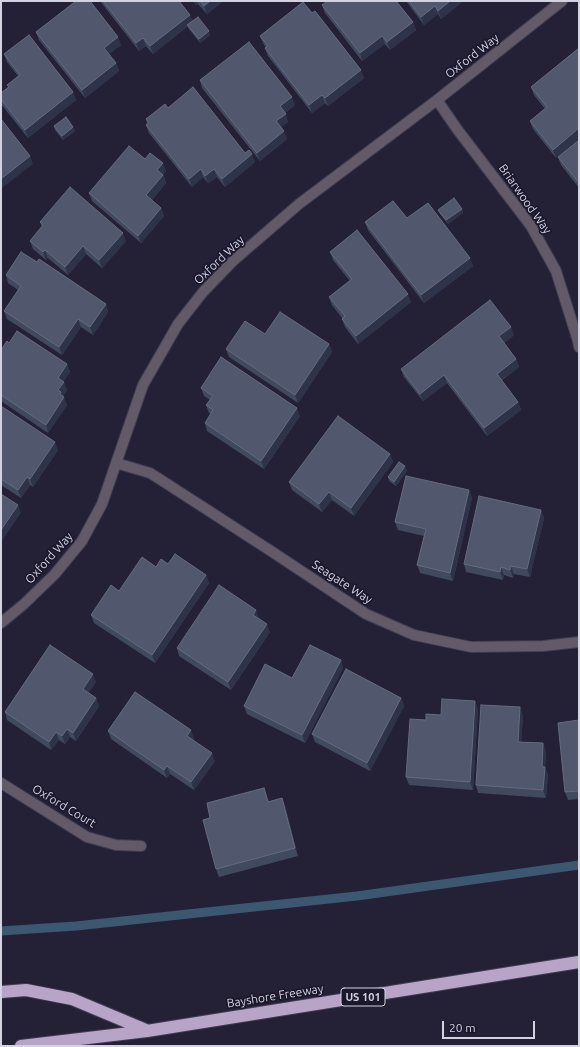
<!DOCTYPE html>
<style>
body{margin:0}
#map{position:relative;width:580px;height:1047px;overflow:hidden;background:#242137;font-family:Ubuntu,sans-serif}
canvas{display:block}
.frame{position:absolute;inset:0;border:2px solid #d3d2e1;pointer-events:none}
.scale{position:absolute;left:442px;top:1021px;width:93px;height:18px;box-sizing:border-box;border:2px solid #d3d2e1;border-top:0;padding-left:5px;font-size:12px;line-height:14px;white-space:nowrap;color:#d3d2e1;-webkit-text-stroke:3px #1b182d;paint-order:stroke}
</style>
<div id="map">
<canvas width="580" height="1047"></canvas>
<div class="frame"></div>
<div class="scale">20 m</div>
</div>
<script>
const ctx = document.querySelector('canvas').getContext('2d');
ctx.lineJoin = 'round';
function toPath(rows) {
  const path = new Path2D();
  for (const r of rows) {
    path.moveTo(r[0], r[1]);
    for (let i = 2; i < r.length; i += 2) path.lineTo(r[i], r[i + 1]);
  }
  return path;
}
function stroke(path, color, width, dash) {
  ctx.strokeStyle = color;
  ctx.lineWidth = width;
  ctx.lineCap = dash ? 'butt' : 'round';
  ctx.setLineDash(dash || []);
  ctx.stroke(path);
}
function fill(path, color) {
  ctx.fillStyle = color;
  ctx.fill(path, 'evenodd');
}
function drawText(font, color, halo, rows, align = 'center') {
  ctx.font = font + ' Ubuntu,sans-serif';
  ctx.lineWidth = 3.5;
  ctx.setLineDash([]);
  ctx.textBaseline = 'middle';
  ctx.strokeStyle = halo;
  ctx.fillStyle = color;
  for (const [text, x, y, turn = 0] of rows) {
    ctx.save();
    ctx.translate(x, y);
    ctx.rotate((+turn || 0) * Math.PI / 180);
    ctx.textAlign = isNaN(turn) ? turn : align;
    if (halo) ctx.strokeText(text, 0, 0);
    ctx.fillText(text, 0, 0);
    ctx.restore();
  }
}
const stream = toPath([
 [1,931,76,926,357,896,579,865]
]);
const minor = toPath([
 [437,100,457,129,531,226,556,271,578,341,579,347],
 [116,463,150,473,158,478,274,553,366,614,414,635,471,647,543,646,579,642],
 [1,623,24,604,55,574,82,541,102,504,143,385,178,324,203,292,233,261,299,204,437,100,562,1],
 [1,783,87,837,116,845,141,846]
]);
const motorway = toPath([
 [1,992,26,990,72,999,146,1030],
 [21,1046,147,1031,579,962]
]);
const wall = toPath([
 [100,1,179,1,193,21,210,35,200,43,189,29,188,26,153,54,146,46,139,51],
 [193,1,223,1,207,14,198,4,196,5],
 [406,1,463,1,441,19,438,14,424,25],
 [322,5,413,22,416,30,390,50,385,44,362,61,325,13],
 [36,32,121,45,109,54,116,63,119,71,85,98,39,40],
 [260,36,364,78,328,106,325,103,312,113,268,56,265,48,266,48,263,43],
 [579,48,556,158,533,129,530,121,545,109,534,95,531,87],
 [4,54,73,92,76,100,28,138,1,104,1,93,8,87,7,85,18,76,7,62],
 [200,80,295,105,285,113,288,122,281,127,287,139,260,161,202,88],
 [168,108,245,153,255,162,225,187,217,177,208,183,203,177,192,187,149,133,146,125,147,124,146,119],
 [54,126,73,127,75,131,63,140,55,130],
 [579,140,579,188,561,165,558,157],
 [145,159,166,171,163,174,166,183,152,200,161,208,164,216,141,243,92,201,89,193],
 [462,209,463,213,448,224,440,214,438,210],
 [407,218,473,266,424,303,368,230,365,222],
 [40,222,126,241,102,268,86,254,68,275,48,258,46,260,33,249,30,241,42,227],
 [330,252,411,302,358,344,345,327,342,319,342,318,332,305,329,297,350,281,333,260],
 [37,262,106,304,108,312,93,335,81,327,62,355,7,319,4,311,18,290,8,283,6,275],
 [265,334,329,344,332,352,298,403,229,357,226,349],
 [514,335,504,343,516,359,519,367,501,381,518,402,521,410,487,436,447,383,423,401,404,377,401,369],
 [9,343,67,364,70,372,63,381,67,390,63,396,67,405,48,433,1,401,1,350],
 [201,388,300,416,264,469,207,431,205,423,211,414,209,413,206,405,210,400,204,396],
 [1,406,58,450,33,487,30,485,21,498,1,485],
 [390,454,393,462,354,516,332,500,322,512,292,490,289,482],
 [405,466,407,471,396,486,389,481,388,477],
 [469,490,472,498,453,581,420,573,417,565,424,536,398,530,395,522],
 [541,510,544,518,530,577,514,574,513,578,504,575,503,580,466,572,464,564],
 [168,564,206,575,209,583,155,663,94,623,91,615,119,591,156,567],
 [259,618,270,632,231,690,179,656,177,648],
 [341,660,343,668,305,743,247,714,244,706,292,678],
 [96,682,88,693,96,698,99,706,76,741,70,737,65,744,59,740,51,750,7,720,5,712],
 [401,698,404,706,370,771,315,742,312,734],
 [478,709,473,790,409,785,406,777,426,720,441,715],
 [523,715,521,742,546,751,545,768,548,775,546,798,478,793,476,785],
 [579,720,579,799,568,800,565,792],
 [108,731,194,738,193,740,215,761,194,790,170,774,167,778,111,739],
 [264,788,269,802,282,798,285,806,298,856,219,877,216,869,210,818]
]);
const shadedWall = toPath([
 [194,1,197,1,198,4,196,5],
 [210,1,223,1,207,14,204,6],
 [450,1,463,1,441,19,438,11],
 [435,6,438,14,424,25,421,17],
 [190,15,193,22,187,25,188,26,153,54,150,46],
 [413,22,416,30,390,50,387,42],
 [209,31,210,35,200,43,199,39],
 [382,36,385,44,362,61,360,53],
 [118,37,121,45,107,56,104,48],
 [143,38,146,46,139,51,136,43],
 [116,63,119,71,85,98,82,90],
 [361,70,364,78,328,106,325,98],
 [73,92,76,100,28,138,25,130],
 [322,95,325,103,312,113,309,105],
 [292,97,295,105,283,114,280,106],
 [286,114,288,122,279,129,276,121],
 [73,127,75,131,63,140,62,136],
 [579,128,579,139,556,158,553,150],
 [284,131,287,139,260,161,257,153],
 [252,154,255,162,225,187,222,179],
 [30,156,33,164,2,188,1,186,1,179],
 [163,163,166,171,160,178,157,170],
 [201,169,203,177,192,187,189,179],
 [214,169,217,177,208,183,205,176],
 [163,175,166,183,149,203,146,195],
 [161,208,164,216,141,243,138,236],
 [462,209,463,213,448,224,446,220],
 [123,233,126,241,102,268,99,260],
 [83,246,86,254,68,275,65,267],
 [45,250,48,258,46,260,43,252],
 [470,258,473,266,424,303,421,295],
 [408,294,411,302,358,344,356,336],
 [106,304,108,312,93,335,90,327],
 [78,319,81,327,62,355,59,347],
 [511,327,514,335,502,344,499,336],
 [329,344,332,352,298,403,295,395],
 [516,359,519,367,499,382,497,374],
 [67,364,70,372,61,386,58,378],
 [444,375,447,383,423,401,420,394],
 [64,382,67,390,63,396,64,397,67,405,48,433,46,425,58,390],
 [518,402,521,410,487,436,484,428],
 [297,408,300,416,264,469,261,461],
 [55,442,58,450,33,487,30,479],
 [390,454,393,462,354,516,351,508],
 [405,466,407,471,396,486,394,482],
 [27,477,30,485,21,498,18,490],
 [469,490,472,498,453,581,450,573],
 [329,492,332,500,322,512,319,504],
 [18,505,21,513,1,542,1,530],
 [541,510,544,518,530,577,527,569],
 [511,566,514,574,513,578,510,570],
 [501,567,504,575,503,580,500,572],
 [206,575,209,583,155,663,152,655],
 [256,610,259,618,253,615],
 [267,624,270,632,231,690,228,682],
 [341,660,343,668,305,743,302,735],
 [93,674,96,682,85,697,83,689],
 [96,698,99,706,76,741,73,733],
 [401,698,404,706,370,771,367,763],
 [475,701,478,709,473,790,470,782],
 [520,707,523,715,521,750,518,742],
 [67,729,70,737,65,744,62,736],
 [191,730,194,738,190,744,187,736],
 [56,732,59,740,51,750,49,742],
 [543,743,546,751,545,768,548,775,546,798,543,790,542,767],
 [212,753,215,761,194,790,191,782],
 [167,766,170,774,167,778,164,770],
 [264,788,267,796,271,810,268,802],
 [282,798,285,806,298,856,295,848]
]);
const building = toPath([
 [76,1,90,1,118,37,104,48,116,63,82,90,36,32,76,1],
 [103,1,179,1,190,15,150,46,143,38,136,43,103,1],
 [200,1,210,1,204,6,200,1],
 [327,1,396,1,413,22,387,42,382,36,360,53,322,5,327,1],
 [409,1,450,1,438,11,435,6,421,17,409,1],
 [303,2,312,13,315,11,361,70,325,98,322,95,309,105,265,48,268,46,260,36,303,2],
 [198,17,209,31,199,39,187,25,198,17],
 [29,35,73,92,25,130,1,99,1,93,9,87,7,85,20,75,4,54,29,35],
 [249,42,292,97,280,106,286,114,276,121,284,131,257,153,200,80,249,42],
 [579,48,579,128,553,150,530,121,547,107,531,87,579,48],
 [193,87,245,153,249,150,252,154,222,179,214,169,205,176,201,169,189,179,146,125,149,123,146,119,165,104,168,108,193,87],
 [66,117,73,127,62,136,54,126,66,117],
 [1,119,30,156,1,179,1,119],
 [579,140,579,183,558,157,579,140],
 [129,146,145,159,150,153,163,163,157,170,163,175,146,195,161,208,138,236,89,193,129,146],
 [70,187,123,233,99,260,83,246,65,267,45,250,43,252,30,241,43,225,40,222,70,187],
 [454,198,462,209,446,220,438,210,454,198],
 [393,201,407,218,428,203,470,258,421,295,365,222,393,201],
 [357,230,408,294,356,336,342,319,345,316,329,297,352,279,330,252,357,230],
 [21,252,37,262,39,259,106,304,90,327,78,319,59,347,4,311,21,286,6,275,21,252],
 [490,300,511,327,499,336,516,359,497,374,518,402,484,428,444,375,420,394,401,369,490,300],
 [280,312,329,344,295,395,226,349,245,321,265,334,280,312],
 [17,331,67,364,58,378,64,382,58,390,61,392,60,394,64,397,46,425,1,395,1,350,7,341,9,343,17,331],
 [221,357,297,408,261,461,205,423,213,410,206,405,213,396,201,388,221,357],
 [1,406,55,442,30,479,27,477,18,490,1,479,1,406],
 [338,416,390,454,351,508,329,492,319,504,289,482,338,416],
 [399,462,405,466,394,482,388,477,399,462],
 [406,476,469,490,450,573,417,565,426,529,395,522,406,476],
 [1,494,18,505,1,530,1,494],
 [479,496,541,510,527,569,511,566,510,570,501,567,500,572,464,564,479,496],
 [175,554,206,575,152,655,91,615,111,585,119,591,142,557,156,567,161,559,168,564,175,554],
 [219,585,256,610,253,615,267,624,228,682,177,648,219,585],
 [50,645,93,674,83,689,96,698,73,733,67,729,62,736,56,732,49,742,5,712,50,645],
 [310,645,341,660,302,735,244,706,265,664,292,678,310,645],
 [346,669,401,698,367,763,312,734,346,669],
 [135,692,191,730,187,736,212,753,191,782,167,766,164,770,108,731,135,692],
 [442,699,475,701,470,782,406,777,410,719,426,720,426,714,441,715,442,699],
 [481,705,520,707,518,742,543,743,542,767,545,767,543,790,476,785,481,705],
 [579,720,579,791,565,792,558,723,579,720],
 [264,788,268,802,282,798,295,848,216,869,203,820,210,818,207,803,264,788]
]);
const shields = [
 [363,997,44]
];
const shieldNames = [
 ["US 101",363,997]
];
const streetNames = [
 ["Oxford Way",472,56,-38],
 ["Briarwood Way",525,199,55],
 ["Oxford Way",219,260,-44],
 ["Oxford Way",49,558,-48],
 ["Seagate Way",342,582,33],
 ["Oxford Court",64,806,31],
 ["Bayshore Freeway",275,996,-9]
];
stroke(stream, '#3c5871', 9);
stroke(minor, '#403d52', 12);
stroke(motorway, '#403d52', 14);
stroke(minor, '#625a68', 10);
stroke(motorway, '#b8a4c7', 12);
fill(wall, '#41495f');
fill(shadedWall, '#2f3349');
fill(building, '#51586d');
stroke(building, '#656b7f', 1);
for (const [x, y, w] of shields) {
  const box = new Path2D();
  box.roundRect(x - w / 2, y - 9, w, 18, 3);
  ctx.fillStyle = '#1b182d';
  ctx.fill(box);
  stroke(box, '#d3d2e1', 1);
}
drawText('bold 11px', '#d3d2e1', null, shieldNames);
drawText('12px', '#d3d2e1', '#1b182d', streetNames);
</script>
